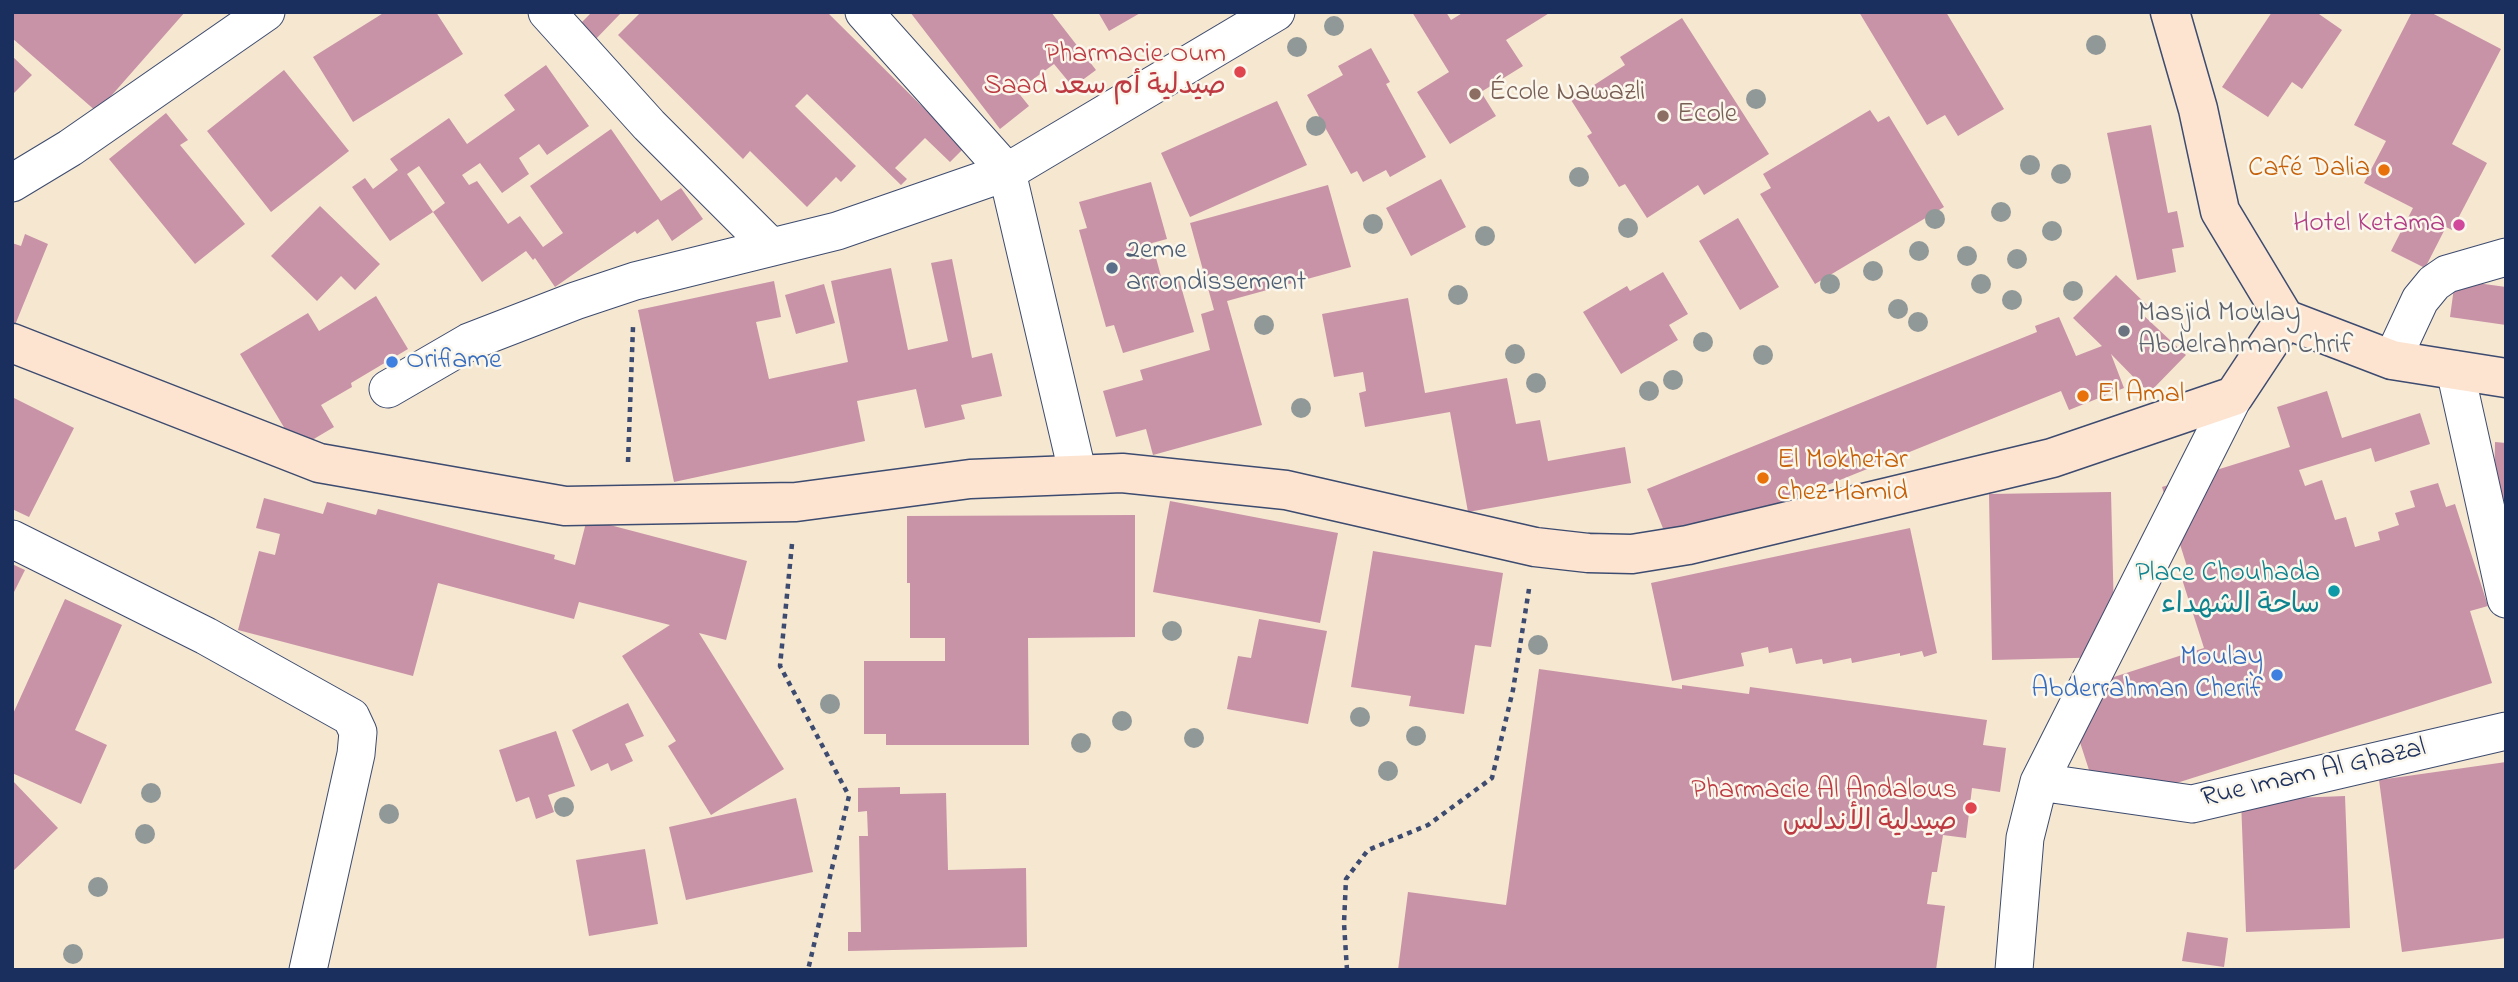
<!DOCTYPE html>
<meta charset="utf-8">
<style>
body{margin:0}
#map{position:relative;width:2518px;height:982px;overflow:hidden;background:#f6e7d1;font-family:"Indie Flower",sans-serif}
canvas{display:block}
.frame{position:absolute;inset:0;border:14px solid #1b2f5e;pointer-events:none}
</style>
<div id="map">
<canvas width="2518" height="982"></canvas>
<div class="frame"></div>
</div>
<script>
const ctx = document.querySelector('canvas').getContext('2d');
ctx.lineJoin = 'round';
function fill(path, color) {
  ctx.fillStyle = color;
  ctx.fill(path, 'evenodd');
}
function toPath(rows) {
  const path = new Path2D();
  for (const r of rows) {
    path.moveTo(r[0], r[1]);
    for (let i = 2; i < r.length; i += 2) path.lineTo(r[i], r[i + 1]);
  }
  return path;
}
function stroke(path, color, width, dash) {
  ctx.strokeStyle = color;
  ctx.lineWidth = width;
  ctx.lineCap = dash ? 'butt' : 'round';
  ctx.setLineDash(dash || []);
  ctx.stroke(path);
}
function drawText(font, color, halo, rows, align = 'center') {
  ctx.font = font + ' "Indie Flower","Playpen Sans Arabic",sans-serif';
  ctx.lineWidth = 5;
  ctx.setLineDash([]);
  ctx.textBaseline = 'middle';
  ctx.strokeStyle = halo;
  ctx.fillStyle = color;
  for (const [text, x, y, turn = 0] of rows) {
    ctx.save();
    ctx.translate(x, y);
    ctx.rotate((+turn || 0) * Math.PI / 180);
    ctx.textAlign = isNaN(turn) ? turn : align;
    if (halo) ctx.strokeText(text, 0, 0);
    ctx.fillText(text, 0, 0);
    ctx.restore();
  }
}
const building = toPath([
 [12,12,185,12,97,112,12,38],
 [385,12,436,12,463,54,353,122,313,57],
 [592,12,622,12,591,44,575,29],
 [641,12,827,12,964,148,950,162,925,138,895,168,907,179,901,185,807,94,795,106,856,166,841,182,836,177,807,207,750,151,743,159,618,35],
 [910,12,1051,12,1096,70,1073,87,1054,64,1017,91,1029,106,1000,129],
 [1098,12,1142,12,1109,31],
 [1412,12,1446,12,1451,20,1464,12,1551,12,1506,40,1523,66,1481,92,1496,116,1450,144,1417,92,1449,72],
 [1859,12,1946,12,2004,109,1958,136,1945,115,1927,125],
 [2272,12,2316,12,2342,30,2302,89,2292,82,2268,117,2222,87],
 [2412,12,2430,12,2501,49,2452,144,2487,163,2452,230,2446,227,2425,268,2391,251,2413,208,2364,183,2386,141,2354,125],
 [1682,18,1769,154,1704,195,1698,185,1647,218,1625,184,1619,187,1587,136,1592,133,1571,100,1625,65,1620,57],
 [1371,48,1390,82,1386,84,1426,157,1390,177,1386,170,1363,182,1357,171,1351,174,1307,95,1343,75,1338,66],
 [12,56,32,75,12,95],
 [546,65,589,126,547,155,539,144,519,158,529,174,502,193,480,163,462,175,469,185,477,181,508,224,520,216,543,247,563,233,530,186,611,129,661,201,681,188,703,219,672,241,658,219,637,234,635,231,555,287,535,258,533,260,526,251,482,282,433,212,390,241,352,187,365,178,373,189,398,170,390,159,449,118,467,144,515,110,504,95],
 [419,166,445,203,433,212,407,174],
 [284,70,349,151,271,212,207,131],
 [1277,101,1307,165,1190,217,1161,153],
 [1870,110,1878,122,1889,116,1944,207,1815,284,1760,194,1771,188,1763,174],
 [166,113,188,140,180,145,245,224,195,264,109,159],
 [2151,125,2168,213,2177,211,2184,247,2172,249,2176,272,2137,280,2107,133],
 [1441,179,1466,227,1411,256,1386,208],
 [1151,182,1167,239,1152,243,1162,280,1178,276,1194,332,1123,353,1114,325,1106,327,1079,230,1087,228,1079,202],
 [1328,185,1351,267,1227,301,1262,425,1153,455,1146,429,1116,437,1103,391,1143,380,1140,370,1210,350,1201,314,1214,310,1190,223],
 [320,206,380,264,355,290,341,276,317,301,271,256],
 [1738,218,1779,287,1740,310,1699,241],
 [25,234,48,244,15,325,12,324,12,243,21,246],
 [952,259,972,358,992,353,1002,396,961,405,965,419,925,428,916,389,857,401,865,441,674,482,638,310,774,281,781,317,756,322,769,379,848,362,831,281,891,268,908,350,948,341,931,263],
 [1663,272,1688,314,1669,325,1678,340,1621,374,1583,312,1627,286,1630,291],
 [2116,275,2149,307,2142,314,2186,355,2149,393,2111,354,2124,388,2069,410,2061,391,1671,548,1647,489,2037,332,2035,326,2059,317,2076,356,2102,346,2073,318],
 [2455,280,2506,287,2506,325,2450,317],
 [824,284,835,323,796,334,785,295],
 [376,296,408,349,351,383,352,387,321,405,334,427,297,449,240,354,308,313,319,331],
 [1408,298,1425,393,1507,378,1516,424,1540,420,1548,461,1625,447,1631,483,1468,512,1450,412,1365,427,1359,393,1366,391,1363,372,1334,377,1322,314],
 [2327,391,2342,438,2420,413,2430,444,2375,462,2371,448,2299,470,2305,486,2322,480,2335,520,2346,517,2355,547,2380,540,2378,532,2399,525,2395,513,2415,507,2410,491,2438,483,2446,507,2455,504,2488,606,2470,611,2492,683,2101,807,2064,693,2204,648,2181,576,2189,573,2162,487,2290,447,2277,407],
 [12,397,74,428,29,517,12,509],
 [2495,442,2506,443,2506,531,2494,490],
 [2111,492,2115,657,1992,660,1989,494],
 [264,498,323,514,327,502,376,515,378,509,555,555,554,559,575,565,587,519,747,561,726,640,699,633,784,769,711,815,668,746,676,741,622,656,670,625,579,602,574,619,438,583,413,676,238,630,259,551,275,555,280,534,256,528],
 [1170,501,1338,533,1320,623,1153,592],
 [1135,515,1135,637,1028,638,1029,745,886,745,886,734,864,734,864,661,945,661,945,638,910,638,910,583,907,583,907,516],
 [1910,528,1937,653,1924,657,1922,651,1900,656,1900,653,1852,663,1851,658,1823,664,1822,659,1796,664,1792,648,1769,653,1768,647,1741,653,1744,666,1672,681,1651,583],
 [1373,551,1503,573,1491,647,1475,645,1464,714,1409,706,1411,696,1351,687],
 [12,564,25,570,12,596],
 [65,599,122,625,75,730,107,745,81,804,12,773,12,716],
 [1259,619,1327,631,1308,724,1227,709,1238,656,1251,658],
 [1539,669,1682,689,1682,685,1749,694,1750,687,1987,720,1983,745,2006,748,2000,792,1972,788,1966,838,1943,835,1937,872,1932,872,1927,904,1945,906,1936,970,1398,970,1408,892,1506,905],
 [628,703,644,736,625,744,633,761,611,771,608,763,591,771,572,730],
 [556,731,575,786,548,795,554,812,536,819,529,797,516,802,499,750],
 [2506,762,2506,938,2402,952,2379,780],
 [12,780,58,828,12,872],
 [900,787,900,794,946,793,948,870,1026,868,1027,947,848,951,848,932,861,932,859,836,868,836,867,811,858,812,858,788],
 [2345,796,2350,928,2246,932,2241,800],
 [796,798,813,872,686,900,669,827],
 [645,849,658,924,589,936,576,860],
 [2187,932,2228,938,2224,967,2182,961]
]);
const path = toPath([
 [628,462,633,327],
 [792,544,780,666,849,796,808,970],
 [1347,970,1344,923,1346,879,1368,850,1428,825,1492,778,1513,690,1529,589]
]);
const street = toPath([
 [547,12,649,125,771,247],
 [864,12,1007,172,1078,475],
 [12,183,70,148,266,12],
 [2392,360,2420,300,2434,283,2447,274,2506,257],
 [2455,370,2506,599],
 [388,389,469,342,575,301,635,281,837,231,1007,172,1276,12],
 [12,539,206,636,351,717,358,732,356,754,308,970],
 [2039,782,2192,804,2506,731],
 [2014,970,2025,838,2039,782,2234,396]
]);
const secondary = toPath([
 [2170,12,2198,109,2220,211,2285,319,2392,360,2506,378],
 [12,343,319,463,565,506,796,502,970,479,1122,473,1286,490,1535,547,1588,553,1632,554,1688,545,2052,458,2234,396,2285,319]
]);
const trees = [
 [1334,26],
 [2096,45],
 [1297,47],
 [1756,99],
 [1316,126],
 [2030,165],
 [2061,174],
 [1579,177],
 [2001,212],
 [1935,219],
 [1373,224],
 [1628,228],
 [2052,231],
 [1485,236],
 [1919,251],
 [1967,256],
 [2017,259],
 [1873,271],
 [1830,284],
 [1981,284],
 [2073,291],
 [1458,295],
 [2012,300],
 [1898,309],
 [1918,322],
 [1264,325],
 [1703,342],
 [1515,354],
 [1763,355],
 [1673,380],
 [1536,383],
 [1649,391],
 [1301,408],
 [1172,631],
 [1538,645],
 [830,704],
 [1360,717],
 [1122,721],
 [1416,736],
 [1194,738],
 [1081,743],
 [1388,771],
 [151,793],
 [564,807],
 [389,814],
 [145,834],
 [98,887],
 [73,954]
];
const markers = [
 [1240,72,7,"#e0444e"],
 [1475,94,7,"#8d6e63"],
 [1663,116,7,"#8d6e63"],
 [2384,170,7,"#e8710a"],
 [2459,225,7,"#d1479c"],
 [1112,268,7,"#5c6f8a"],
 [2124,331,7,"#6b7280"],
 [392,362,7,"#3f7fe0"],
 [2083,396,7,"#e8710a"],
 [1763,478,7,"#e8710a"],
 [2334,591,7,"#0f9aa8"],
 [2277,675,7,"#3f7fe0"],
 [1971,808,7,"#e0444e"]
];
const healthNames = [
 ["Pharmacie Oum",1226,56],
 ["Saad صيدلية أم سعد",1226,88],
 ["Pharmacie Al Andalous",1957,792],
 ["صيدلية الأندلس",1957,824]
];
const educationNames = [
 ["École Nawazli",1489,94],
 ["Ecole",1677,116]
];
const foodNames = [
 ["Café Dalia",2370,170,"right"],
 ["El Amal",2097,396],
 ["El Mokhetar",1777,462],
 ["chez Hamid",1777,494]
];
const hotelNames = [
 ["Hotel Ketama",2445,225]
];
const serviceNames = [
 ["2eme",1126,252],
 ["arrondissement",1126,284]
];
const worshipNames = [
 ["Masjid Moulay",2138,315],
 ["Abdelrahman Chrif",2138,347]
];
const shopNames = [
 ["Oriflame",406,362],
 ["Moulay",2263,659,"right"],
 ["Abderrahman Cherif",2263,691,"right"]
];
const cultureNames = [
 ["Place Chouhada",2320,575],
 ["ساحة الشهداء",2320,607]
];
const streetNames = [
 ["Rue Imam Al Ghazal",2314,775,-13]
];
fill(building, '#c893a7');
stroke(street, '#3c4b6f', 39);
stroke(secondary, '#3c4b6f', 41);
stroke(path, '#3c4b6f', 4.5, [5, 5]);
stroke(street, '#fff', 37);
stroke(secondary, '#fde4d1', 38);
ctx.fillStyle = '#909998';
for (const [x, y] of trees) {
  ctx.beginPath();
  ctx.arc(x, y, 10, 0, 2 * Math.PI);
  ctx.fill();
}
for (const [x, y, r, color] of markers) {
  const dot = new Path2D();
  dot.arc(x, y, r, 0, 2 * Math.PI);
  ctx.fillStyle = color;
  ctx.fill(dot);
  stroke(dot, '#fbf7ec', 2.5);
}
drawText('28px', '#be3a42', '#fbf7ec', healthNames, 'right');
drawText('28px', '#785e54', '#fbf7ec', educationNames, 'left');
drawText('28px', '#c56008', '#fbf7ec', foodNames, 'left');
drawText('28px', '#b23c85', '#fbf7ec', hotelNames, 'right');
drawText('28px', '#4e5e75', '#fbf7ec', serviceNames, 'left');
drawText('28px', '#5b616d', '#fbf7ec', worshipNames, 'left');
drawText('28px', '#366cbe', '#fbf7ec', shopNames, 'left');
drawText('28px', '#0d838f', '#fbf7ec', cultureNames, 'right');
drawText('28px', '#1b2f5e', '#fbf7ec', streetNames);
</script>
